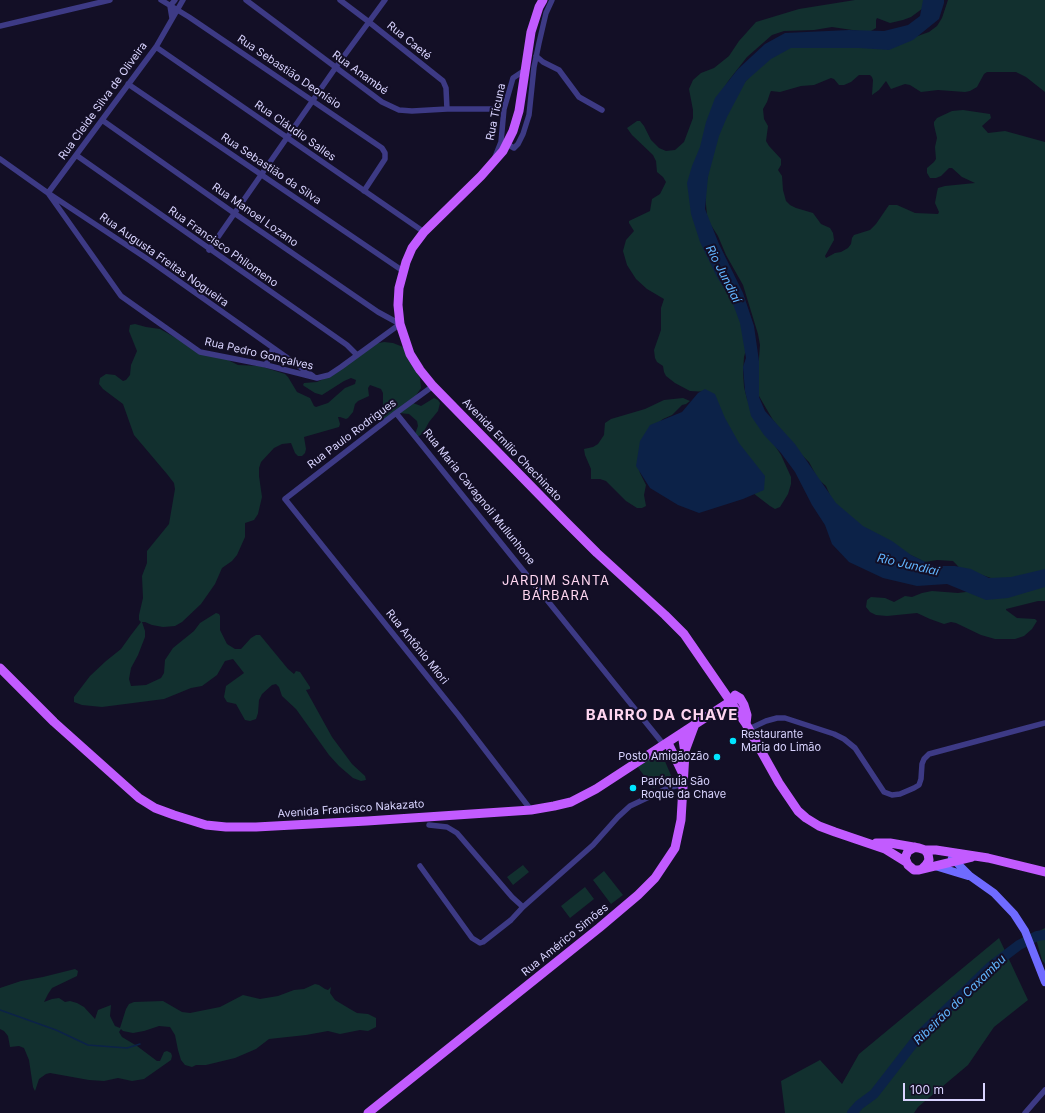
<!DOCTYPE html>
<meta charset="utf-8">
<style>
body{margin:0}
#map{position:relative;width:1045px;height:1113px;overflow:hidden;background:#130f26;font-family:Inter,sans-serif}
canvas{display:block}
.scale{position:absolute;left:903px;top:1083px;width:82px;height:18px;box-sizing:border-box;border:2px solid #d9d4ff;border-top:0;padding-left:5px;font-size:12px;line-height:14px;white-space:nowrap;color:#d9d4ff;-webkit-text-stroke:3px #130f26;paint-order:stroke}
</style>
<div id="map">
<canvas width="1045" height="1113"></canvas>
<div class="scale">100 m</div>
</div>
<script>
const ctx = document.querySelector('canvas').getContext('2d');
ctx.lineJoin = 'round';
function fill(path, color) {
  ctx.fillStyle = color;
  ctx.fill(path, 'evenodd');
}
function toPath(rows) {
  const path = new Path2D();
  for (const r of rows) {
    path.moveTo(r[0], r[1]);
    for (let i = 2; i < r.length; i += 2) path.lineTo(r[i], r[i + 1]);
  }
  return path;
}
function stroke(path, color, width, dash) {
  ctx.strokeStyle = color;
  ctx.lineWidth = width;
  ctx.lineCap = dash ? 'butt' : 'round';
  ctx.setLineDash(dash || []);
  ctx.stroke(path);
}
function drawText(font, color, halo, rows, align = 'center') {
  ctx.font = font + ' Inter,sans-serif';
  ctx.lineWidth = 4;
  ctx.setLineDash([]);
  ctx.textBaseline = 'middle';
  ctx.strokeStyle = halo;
  ctx.fillStyle = color;
  for (const [text, x, y, turn = 0] of rows) {
    ctx.save();
    ctx.translate(x, y);
    ctx.rotate((+turn || 0) * Math.PI / 180);
    ctx.textAlign = isNaN(turn) ? turn : align;
    if (halo) ctx.strokeText(text, 0, 0);
    ctx.fillText(text, 0, 0);
    ctx.restore();
  }
}
const green = toPath([
 [855,0,934,0,911,17,903,20,890,23,877,18,876,20,876,28,871,31,859,31,832,27,814,30,784,31,772,35,747,57,729,80,720,94,692,174,749,339,744,357,743,372,744,387,747,399,756,417,781,455,791,477,791,484,788,494,780,507,775,509,770,506,753,493,709,392,690,391,675,383,666,376,664,372,663,366,657,362,655,358,654,350,661,330,661,308,664,299,647,289,636,279,627,265,623,251,626,240,634,231,629,223,629,221,650,211,652,199,660,194,666,182,663,177,657,172,656,161,653,155,632,135,627,128,637,121,640,121,644,126,651,140,659,148,666,151,675,150,684,142,693,118,693,110,689,89,693,80,701,73,714,68,729,56,739,41,756,22,799,9],
 [948,0,1045,0,1045,92,1026,77,1016,72,987,72,984,74,977,87,970,91,965,92,938,90,921,92,910,85,905,84,891,89,886,81,879,90,872,95,873,80,872,77,870,75,859,75,851,82,844,85,839,85,834,79,831,78,814,85,801,86,780,92,771,91,770,93,767,102,763,109,764,119,768,126,766,141,769,146,781,159,781,165,778,170,782,176,783,190,786,201,790,205,796,208,813,213,821,224,830,228,833,233,834,240,825,256,826,258,835,253,841,252,848,248,851,244,852,238,854,235,870,230,876,224,889,205,897,205,915,213,938,214,939,212,935,203,937,192,938,188,945,186,975,183,962,177,952,168,949,168,941,176,936,178,930,178,927,173,927,168,934,162,936,159,935,147,937,138,934,125,934,122,937,118,952,111,963,110,990,114,991,118,982,126,988,133,1005,131,1045,142,1045,570,1021,579,991,578,979,574,963,572,956,564,953,561,937,560,925,562,861,531,832,500,826,486,818,479,809,462,798,451,773,420,759,396,757,385,760,345,758,334,743,285,726,255,718,236,709,222,707,215,705,195,711,152,732,97,777,45,915,37,929,32,937,26,942,18],
 [135,324,146,327,160,329,192,347,224,358,238,365,260,366,285,374,288,377,297,392,310,398,314,406,316,407,328,403,345,388,355,384,356,380,351,378,344,381,322,395,315,393,304,386,303,385,304,383,317,382,336,373,369,345,384,342,393,343,403,347,420,378,421,388,413,400,413,403,421,406,434,398,438,400,440,403,438,411,429,422,423,433,419,436,416,436,415,434,418,426,417,421,409,414,399,413,381,421,379,420,383,411,383,393,381,389,370,385,368,388,369,396,358,401,355,404,353,412,348,418,346,419,340,417,338,417,340,424,339,427,304,437,306,449,305,453,302,456,298,456,295,453,291,443,282,444,274,448,261,462,259,468,259,476,262,497,258,514,254,520,245,523,245,537,237,555,232,561,222,568,215,584,201,604,182,622,175,626,163,627,152,625,145,622,142,622,145,631,145,637,138,655,131,668,129,679,131,686,146,685,161,678,164,673,165,660,173,648,194,631,200,623,216,613,219,614,220,616,220,630,227,644,235,649,241,649,251,638,256,635,260,635,288,669,294,674,296,671,300,672,310,687,310,689,306,690,332,737,352,764,365,776,366,780,361,781,353,778,339,766,329,755,296,709,282,696,279,687,276,684,272,685,262,694,259,700,258,713,256,719,250,721,245,720,236,704,227,702,224,697,226,686,244,673,233,659,225,661,217,675,202,686,191,688,164,699,102,707,82,705,74,702,74,697,90,676,106,661,121,649,131,635,141,622,139,620,139,615,143,598,142,576,147,563,147,551,169,524,175,489,174,483,167,474,134,435,123,404,103,389,99,384,100,378,106,374,115,375,123,381,126,380,130,375,131,365,137,351,129,331,130,325],
 [683,398,690,401,686,404,682,405,672,415,663,419,654,426,638,465,640,473,646,485,644,495,646,506,642,508,637,508,626,501,606,481,600,479,591,479,591,469,585,455,584,449,593,447,598,444,604,435,605,423,611,419,645,409,664,400],
 [1045,582,1045,601,1038,601,1006,609,1006,610,1017,618,1035,619,1037,621,1032,629,1024,636,1015,639,995,639,981,635,956,623,951,622,944,624,930,619,917,613,887,616,876,615,870,612,866,607,867,600,871,597,885,598,894,602,905,596,912,597,922,593,932,591,958,593],
 [661,752,673,780,653,788,637,766],
 [523,865,529,872,513,885,507,877],
 [604,871,623,895,611,904,593,880],
 [585,887,594,899,570,918,561,906],
 [1045,928,1045,964,1042,960,1036,939,1037,932],
 [999,938,1028,1000,994,1027,968,1065,918,1107,914,1113,785,1113,781,1081,820,1060,842,1084,859,1054],
 [75,969,78,971,77,976,52,988,48,994,44,1002,52,999,59,998,65,1002,70,1001,77,1003,84,1007,95,1019,98,1010,111,1005,110,1016,115,1026,120,1028,126,1009,129,1004,134,1002,163,1001,182,1012,190,1013,220,1007,243,995,260,999,278,996,294,990,304,989,315,984,319,985,325,989,328,990,331,987,330,993,335,1000,350,1009,357,1013,368,1014,376,1018,376,1027,368,1031,360,1030,340,1034,328,1031,306,1035,269,1039,256,1049,235,1058,206,1065,196,1065,192,1067,185,1065,181,1060,178,1050,175,1035,170,1027,159,1026,144,1031,133,1033,123,1031,121,1029,119,1032,122,1037,137,1046,157,1061,160,1061,164,1052,167,1051,171,1053,172,1056,171,1060,144,1079,132,1081,118,1078,104,1081,89,1080,50,1073,46,1074,39,1079,35,1091,33,1087,29,1060,24,1048,19,1046,10,1047,8,1036,4,1031,0,1029,0,988,21,981,43,977]
]);
const water = toPath([
 [923,0,944,0,944,3,939,19,913,40,889,50,859,48,791,48,771,59,746,81,727,117,719,136,708,177,705,209,719,244,743,293,754,326,759,361,759,397,765,411,795,444,836,503,863,526,892,541,911,555,934,566,955,566,971,569,989,578,1011,577,1045,569,1045,587,1008,598,986,600,947,584,917,586,883,578,849,562,832,544,825,525,812,505,795,472,781,453,764,435,751,416,745,391,743,367,746,358,740,323,732,301,717,277,700,242,691,214,687,183,692,166,700,147,706,122,715,98,738,69,765,44,785,33,849,30,884,31,908,25,920,16],
 [705,389,715,394,725,418,739,443,765,476,764,490,743,499,699,513,678,505,650,488,636,466,640,441,650,425,682,412,698,393]
]);
const stream = toPath([
 [0,1010,56,1030,88,1045,127,1048,140,1044]
]);
const river = toPath([
 [852,1113,859,1105,874,1094,919,1036,990,967,1019,945,1037,936,1045,935]
]);
const street = toPath([
 [161,0,189,17,382,148,385,153,385,159,364,191],
 [246,0,382,102,399,110,412,111,447,109,504,109],
 [340,0,369,22,443,81,446,88,447,109],
 [172,18,170,6,175,0],
 [0,26,110,0],
 [156,47,424,232],
 [536,56,543,62,559,70,579,97,602,110],
 [128,84,403,271],
 [102,120,234,213,378,312,400,324,341,367,329,375,317,378,266,365,200,352,121,296,48,193,156,47,183,0],
 [507,144,514,148,518,144,523,134,529,115,534,67,539,43,546,13,552,0],
 [76,155,347,345,357,355],
 [495,157,501,142,504,109,513,78,525,70],
 [0,159,48,193,149,260,313,376],
 [209,250,336,67,385,0],
 [266,365,273,348],
 [433,386,396,413,285,499,459,716,531,810],
 [396,413,664,745],
 [749,729,766,721,777,718,785,718,834,734,844,739,855,748,884,792,892,795,900,794,914,788,919,785,921,779,922,764,924,759,929,754,1045,723],
 [429,825,447,827,457,833,512,897,523,907,593,845,618,817,630,806,668,788,683,784],
 [420,866,472,938,480,943,483,942,511,920,523,907],
 [1025,1113,1045,1090]
]);
const secondary = toPath([
 [952,858,970,876,994,893,1014,914,1025,931,1045,982],
 [935,866,968,876]
]);
const primary = toPath([
 [543,0,539,7,531,32,519,111,513,131,503,151,481,176,424,232,412,248,406,262,399,288,398,305,400,324,410,354,420,370,433,386,564,520,597,553,665,615,684,634,746,724,779,783,798,811,806,818,819,826,835,832,885,849,906,862],
 [0,668,54,722,139,798,155,808,174,815,206,825,226,827,256,827,367,821,531,810,554,806,571,802,596,789,714,712,731,701,740,698],
 [735,695,740,698,744,705,747,715,746,724],
 [668,743,682,772],
 [685,751,695,724],
 [876,843,890,843,919,848,925,850,928,854,929,860,926,865,922,869],
 [915,847,908,851,905,858,908,865,914,870,918,870,972,857],
 [925,850,936,850,988,858,1045,872],
 [368,1113,599,928,638,895,655,878,675,848,681,820,685,753,682,733]
]);
const markers = [
 [733,741,4,"#00e5ff"],
 [717,757,4,"#00e5ff"],
 [633,788,4,"#00e5ff"]
];
const streetNames = [
 ["Rua Caeté",409,41,39],
 ["Rua Sebastião Deonísio",289,72,34],
 ["Rua Anambé",360,73,36],
 ["Rua Cleide Silva de Oliveira",103,101,-54],
 ["Rua Ticuna",496,112,-78],
 ["Rua Cláudio Salles",295,131,35],
 ["Rua Sebastião da Silva",271,169,34],
 ["Rua Manoel Lozano",255,215,35],
 ["Rua Francisco Philomeno",223,247,35],
 ["Rua Augusta Freitas Nogueira",164,260,35],
 ["Rua Pedro Gonçalves",259,354,13],
 ["Rua Paulo Rodrigues",352,434,-37],
 ["Avenida Emílio Chechinato",512,450,46],
 ["Rua Maria Cavagnoli Mullunhone",479,497,51],
 ["Rua Antônio Miori",417,647,51],
 ["Avenida Francisco Nakazato",351,809,-4],
 ["Rua Américo Simões",565,940,-39]
];
const poiNames = [
 ["Restaurante",741,735],
 ["Maria do Limão",741,748],
 ["Posto Amigãozão",709,757,"right"],
 ["Paróquia São",641,782],
 ["Roque da Chave",641,795]
];
const waterNames = [
 ["Rio Jundiaí",723,274,63],
 ["Rio Jundiaí",908,565,13],
 ["Ribeirão do Caxambu",960,1000,-44]
];
const quarterNames = [
 ["JARDIM SANTA",556,581],
 ["BÁRBARA",556,596]
];
const districtNames = [
 ["BAIRRO DA CHAVE",662,715]
];
fill(green, '#12302f');
fill(water, '#0c2248');
stroke(stream, '#0c2248', 1.5);
stroke(river, '#0c2248', 10);
stroke(street, '#3d3a85', 5.5);
stroke(secondary, '#6f6bff', 8);
stroke(primary, '#c25bff', 9);
for (const [x, y, r, color] of markers) {
  const dot = new Path2D();
  dot.arc(x, y, r, 0, 2 * Math.PI);
  ctx.fillStyle = color;
  ctx.fill(dot);
  stroke(dot, '#130f26', 1.5);
}
drawText('11px', '#d9d4ff', '#130f26', streetNames);
drawText('11px', '#d9d4ff', '#130f26', poiNames, 'left');
drawText('italic 12px', '#62b6ff', '#130f26', waterNames);
ctx.letterSpacing = '1px';
drawText('13px', '#ffd6f0', '#130f26', quarterNames);
ctx.letterSpacing = '0px';
ctx.letterSpacing = '1px';
drawText('bold 15px', '#ffd6f0', '#130f26', districtNames);
ctx.letterSpacing = '0px';
</script>
